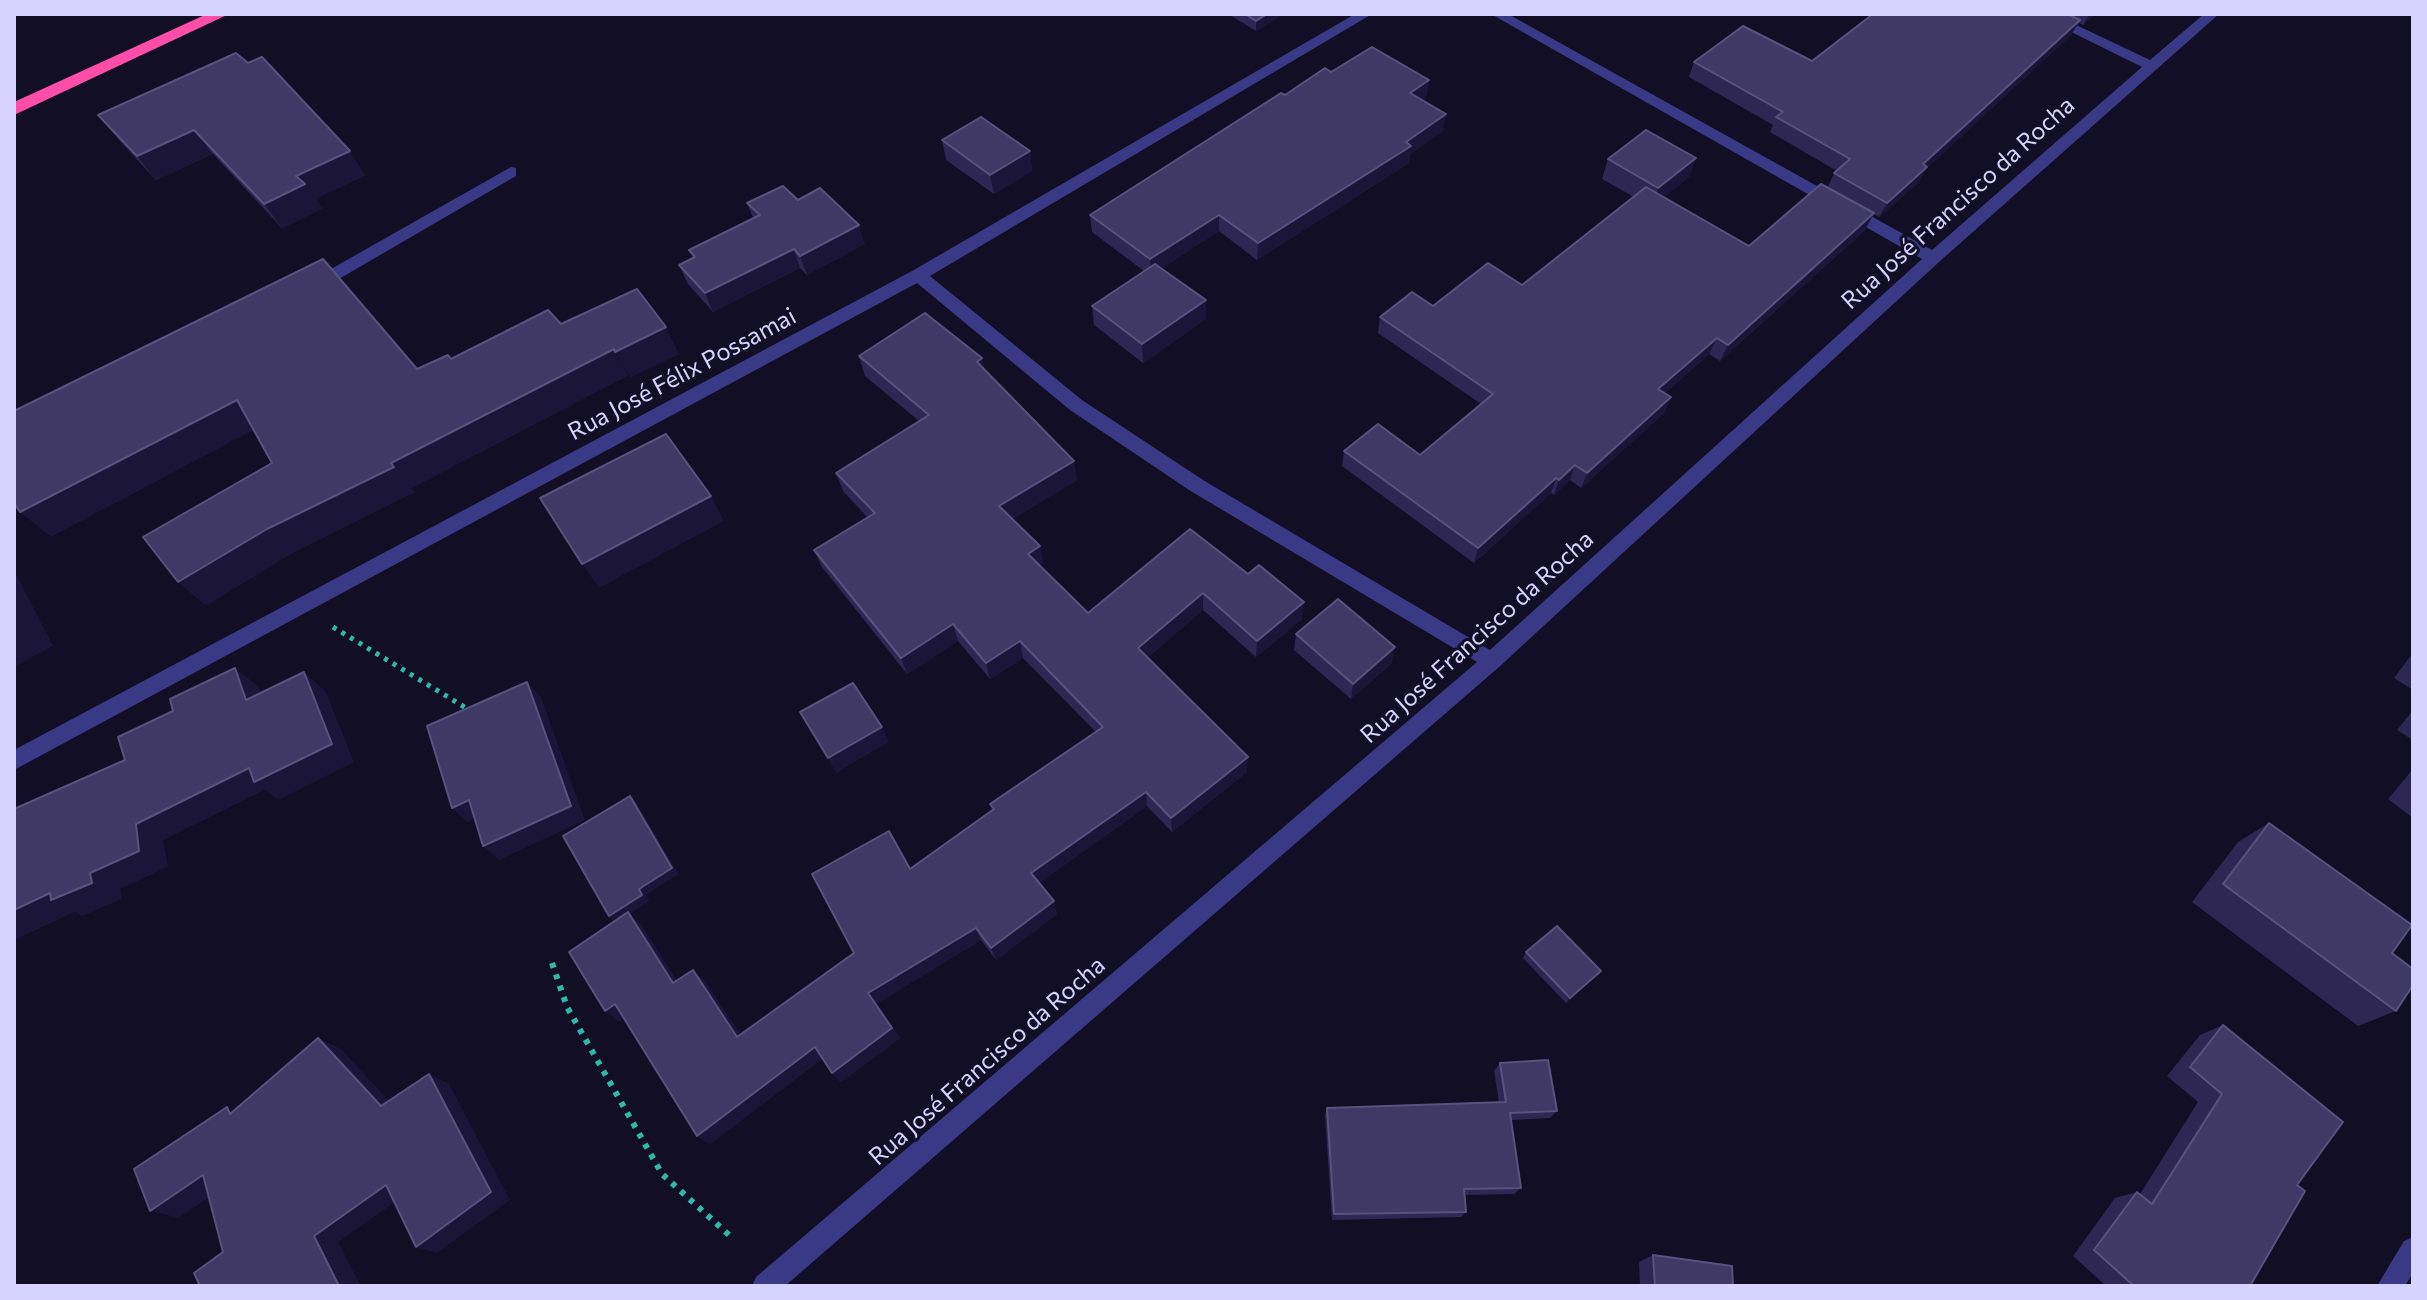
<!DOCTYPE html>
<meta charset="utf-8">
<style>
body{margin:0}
#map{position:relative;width:2427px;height:1300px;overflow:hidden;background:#110e25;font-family:Commissioner,sans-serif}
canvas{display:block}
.frame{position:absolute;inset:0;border:16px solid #d6d3ff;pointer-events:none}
</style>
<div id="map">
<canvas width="2427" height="1300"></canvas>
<div class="frame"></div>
</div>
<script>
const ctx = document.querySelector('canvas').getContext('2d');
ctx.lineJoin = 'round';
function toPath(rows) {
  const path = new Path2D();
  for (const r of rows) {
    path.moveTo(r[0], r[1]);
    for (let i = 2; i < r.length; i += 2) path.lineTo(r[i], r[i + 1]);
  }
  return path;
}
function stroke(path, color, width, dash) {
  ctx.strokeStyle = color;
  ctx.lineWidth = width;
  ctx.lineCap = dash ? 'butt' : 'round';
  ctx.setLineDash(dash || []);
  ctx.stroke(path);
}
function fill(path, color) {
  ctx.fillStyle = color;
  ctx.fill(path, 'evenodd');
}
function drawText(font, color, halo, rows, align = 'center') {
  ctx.font = font + ' Commissioner,sans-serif';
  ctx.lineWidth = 6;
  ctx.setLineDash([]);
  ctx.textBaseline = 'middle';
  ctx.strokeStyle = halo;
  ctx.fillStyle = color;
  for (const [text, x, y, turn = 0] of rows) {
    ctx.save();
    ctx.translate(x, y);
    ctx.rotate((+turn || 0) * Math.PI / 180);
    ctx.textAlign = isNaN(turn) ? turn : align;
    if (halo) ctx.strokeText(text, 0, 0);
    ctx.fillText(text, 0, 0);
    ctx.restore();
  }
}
const pathFar1 = toPath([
 [333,627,471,711]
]);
const path = toPath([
 [552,963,567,1007,662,1174,729,1235]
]);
const minor = toPath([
 [1355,14,1372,14,930,276,1082,400,1203,480,1490,650,1922,259,1491,14,1508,14,1932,250,2142,67,2035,14,2053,14,2150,60,2204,14,2219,14,1939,262,1499,667,785,1286,752,1286,756,1277,1477,662,1189,490,1070,410,917,283,14,770,14,750,912,271,1355,14],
 [511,167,516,168,516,176,320,290,308,290,306,286,308,282,511,167],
 [2413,1237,2413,1273,2405,1286,2377,1286,2404,1241,2413,1237]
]);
const highway = toPath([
 [207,14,229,14,14,115,14,102,207,14]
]);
const wall = toPath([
 [1228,14,1284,14,1256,31],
 [1873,14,2095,14,2083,25,2079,23,2071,35,1926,169,1919,182,1879,217,1874,214,1865,230,1720,361,1709,354,1665,393,1671,397,1664,413,1581,488,1570,480,1554,495,1551,493,1474,563,1342,466,1344,451,1420,455,1481,404,1378,333,1380,317,1522,285,1634,197,1602,179,1608,159,1696,158,1689,177,1664,197,1749,246,1828,187,1834,173,1837,171,1770,132,1773,125,1689,77,1694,62,1812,61],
 [236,53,365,175,315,199,322,208,282,228,213,154,156,180,118,139,98,115],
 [1331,72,1429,80,1426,97,1422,100,1443,131,1410,154,1409,163,1257,260,1219,231,1162,268,1206,300,1206,319,1143,363,1094,325,1092,306,1144,271,1092,232,1090,215,1285,95],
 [942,140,1030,151,1032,171,994,194,946,160],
 [798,200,865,244,807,275,800,268,713,312,688,284,679,265,693,258,689,250,753,218,747,203],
 [859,356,982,358,984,369,1077,480,1012,519,1043,563,1040,565,1088,613,1190,529,1302,619,1256,657,1203,610,1148,657,1247,772,1172,832,1147,806,1039,883,1057,914,996,960,981,940,876,1004,900,1038,841,1082,832,1073,823,1058,710,1144,697,1136,624,1018,619,1022,614,921,609,916,636,803,678,874,645,895,649,901,629,914,641,925,677,981,705,981,740,1035,854,953,910,869,992,810,990,804,1096,732,1023,658,990,679,958,641,907,674,822,567,814,550,868,518,843,491,836,473,919,421,865,376],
 [1296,634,1392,663,1351,699,1294,650],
 [2413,653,2413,690,2394,678],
 [2413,710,2413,740,2397,730],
 [2413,769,2413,818,2388,799],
 [2269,823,2392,953,2396,1011,2358,1026,2192,902,2238,842],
 [1526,952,1596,976,1566,1003,1523,958],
 [2223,1025,2297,1185,2250,1286,2106,1286,2073,1256,2115,1198,2137,1192,2140,1194,2198,1102,2167,1076,2200,1035],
 [1500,1063,1557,1111,1550,1118,1511,1120,1521,1188,1514,1194,1464,1195,1466,1212,1461,1217,1332,1220,1325,1115,1327,1108,1499,1102,1494,1071],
 [1653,1255,1733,1286,1640,1286,1639,1262]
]);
const shadedWall = toPath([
 [1267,14,1284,14,1256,31,1256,21],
 [2090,14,2095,14,2083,25],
 [2080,20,2071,35,1926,169,1919,182,1879,217,1887,203,1923,164],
 [1429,80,1426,97,1408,109,1410,93],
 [1446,114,1443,131,1410,154,1409,163,1257,260,1258,243],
 [194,130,213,154,156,180,137,156],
 [350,151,365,175,315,199,322,208,282,228,264,204,296,176],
 [1030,151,1032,171,994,194,990,175],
 [1696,158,1689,177,1651,207,1658,188],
 [1874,213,1865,230,1720,361,1728,345],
 [1219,215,1219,231,1151,276,1150,259],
 [859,225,865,244,807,275,800,256],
 [794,249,800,268,713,312,705,293],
 [1206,300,1206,319,1143,363,1142,344],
 [666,327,679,354,630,378,615,352],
 [1717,338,1709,354,1652,405,1658,389],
 [614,349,628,376,412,488,415,492,291,554,206,606,178,582,267,529,391,463],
 [982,358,986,378,977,362],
 [1671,397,1664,413,1581,488,1587,473],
 [237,400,261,426,51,537,20,512],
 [1074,461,1077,480,1003,524,999,506],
 [1575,465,1570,480,1554,495,1559,480],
 [1556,478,1551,493,1474,563,1478,548],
 [711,496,724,521,599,588,582,564],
 [1040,546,1043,563,1031,571,1028,554],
 [14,570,53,646,14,667],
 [1203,593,1203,610,1140,664,1138,648],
 [1304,602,1302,619,1256,657,1257,641],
 [953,624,958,641,907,674,901,658],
 [1020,641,1023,658,990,679,986,663],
 [1395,647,1392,663,1351,699,1353,684],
 [235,668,259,687,270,719,246,700],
 [304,672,326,692,354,762,278,800,265,790,163,840,168,867,120,889,122,899,82,916,75,912,14,940,14,910,90,873,136,824],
 [527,682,541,697,585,820,499,860,483,846],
 [882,727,889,742,836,773,828,758],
 [1248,757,1247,772,1172,832,1171,818],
 [1146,792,1147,806,1035,886,1031,873],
 [630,796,636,803,678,874,645,895,649,901,629,914,641,925,686,995,673,983,609,916,639,889],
 [469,800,484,814,467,822,452,808],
 [1054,901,1057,914,996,960,991,948],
 [976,928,981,940,876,1004,900,1038,841,1082,832,1073,868,993],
 [693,970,705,981,749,1047,737,1037],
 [1601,971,1596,976,1566,1003,1570,998],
 [615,1004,629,1015,619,1022,605,1011],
 [318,1038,341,1049,403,1116,381,1106],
 [815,1047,825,1057,710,1144,697,1136],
 [429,1074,449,1084,510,1200,437,1253,416,1247],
 [203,1175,230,1183,179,1218,150,1211],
 [386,1185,408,1193,338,1242,361,1286,339,1286,314,1236]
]);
const building = toPath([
 [1245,14,1267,14,1256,21,1245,14],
 [1873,14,2067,14,2080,20,1923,164,1927,167,1887,203,1834,173,1850,159,1776,117,1783,112,1694,62,1743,26,1812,61,1873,14],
 [1372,47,1429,80,1410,93,1446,114,1406,142,1411,146,1258,243,1219,215,1150,259,1090,215,1281,93,1285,95,1325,68,1331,72,1372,47],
 [236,53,248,63,262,57,350,151,296,176,305,184,264,204,194,130,137,156,98,115,236,53],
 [981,117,1030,151,990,175,942,140,981,117],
 [1646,130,1696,158,1658,188,1608,159,1646,130],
 [1821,184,1874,213,1728,345,1717,338,1658,389,1671,397,1587,473,1575,465,1559,480,1556,478,1478,548,1344,451,1378,424,1420,455,1493,394,1380,317,1412,292,1433,306,1488,263,1522,285,1646,187,1749,246,1821,184],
 [783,186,798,200,820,188,859,225,800,256,794,249,705,293,679,265,695,257,689,250,760,215,747,203,783,186],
 [323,259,417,369,448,355,451,359,548,310,561,324,637,289,666,327,615,352,614,349,391,463,394,467,267,529,178,582,143,537,272,463,237,400,20,512,14,503,14,411,323,259],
 [1155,264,1206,300,1142,344,1092,306,1155,264],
 [925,313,982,358,977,362,1074,461,999,506,1040,546,1028,554,1088,613,1190,529,1248,574,1259,565,1304,602,1257,641,1203,593,1138,648,1248,757,1171,818,1146,792,1031,873,1054,901,991,948,976,928,868,993,892,1028,832,1073,815,1047,697,1136,615,1004,605,1011,569,952,628,912,673,983,693,970,737,1037,854,953,812,874,889,831,910,869,994,809,990,804,1103,727,1020,641,986,663,953,624,901,658,814,550,875,513,836,473,929,415,859,356,925,313],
 [666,434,711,496,582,564,540,498,666,434],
 [1338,599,1395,647,1353,684,1296,634,1338,599],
 [235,668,246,700,304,672,332,744,254,782,249,768,136,824,139,851,90,873,92,883,51,900,50,893,14,910,14,809,125,760,118,737,173,711,170,699,235,668],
 [527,682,571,806,483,846,469,800,452,808,427,726,527,682],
 [853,683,882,727,828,758,800,712,853,683],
 [630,796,672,868,639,889,642,895,609,916,563,836,630,796],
 [2269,823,2412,925,2392,953,2413,969,2413,985,2396,1011,2223,884,2269,823],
 [1557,926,1601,971,1570,998,1526,952,1557,926],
 [2223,1025,2343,1122,2297,1185,2305,1191,2250,1286,2134,1286,2094,1250,2137,1192,2152,1204,2222,1094,2190,1067,2223,1025],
 [318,1038,381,1106,429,1074,491,1192,416,1247,386,1185,314,1236,339,1286,200,1286,194,1273,223,1252,203,1175,150,1211,134,1169,227,1107,230,1114,318,1038],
 [1548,1060,1557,1111,1510,1113,1521,1188,1464,1189,1466,1212,1334,1214,1327,1108,1506,1102,1500,1063,1548,1060],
 [1653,1255,1732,1266,1733,1286,1655,1286,1653,1255]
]);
const streetNames = [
 ["Rua José Francisco da Rocha",1958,203,-42],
 ["Rua José Félix Possamai",682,374,-28],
 ["Rua José Francisco da Rocha",1477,637,-42],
 ["Rua José Francisco da Rocha",987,1061,-41]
];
stroke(pathFar1, '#2db9ab', 5, [4, 6]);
stroke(path, '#2db9ab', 6, [5, 7]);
fill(minor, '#393985');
fill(highway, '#ff4ea9');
fill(wall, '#2e2754');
fill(shadedWall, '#1b1539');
fill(building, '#403966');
stroke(building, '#57527e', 2);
drawText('24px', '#d6d3ff', '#110e25', streetNames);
</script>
